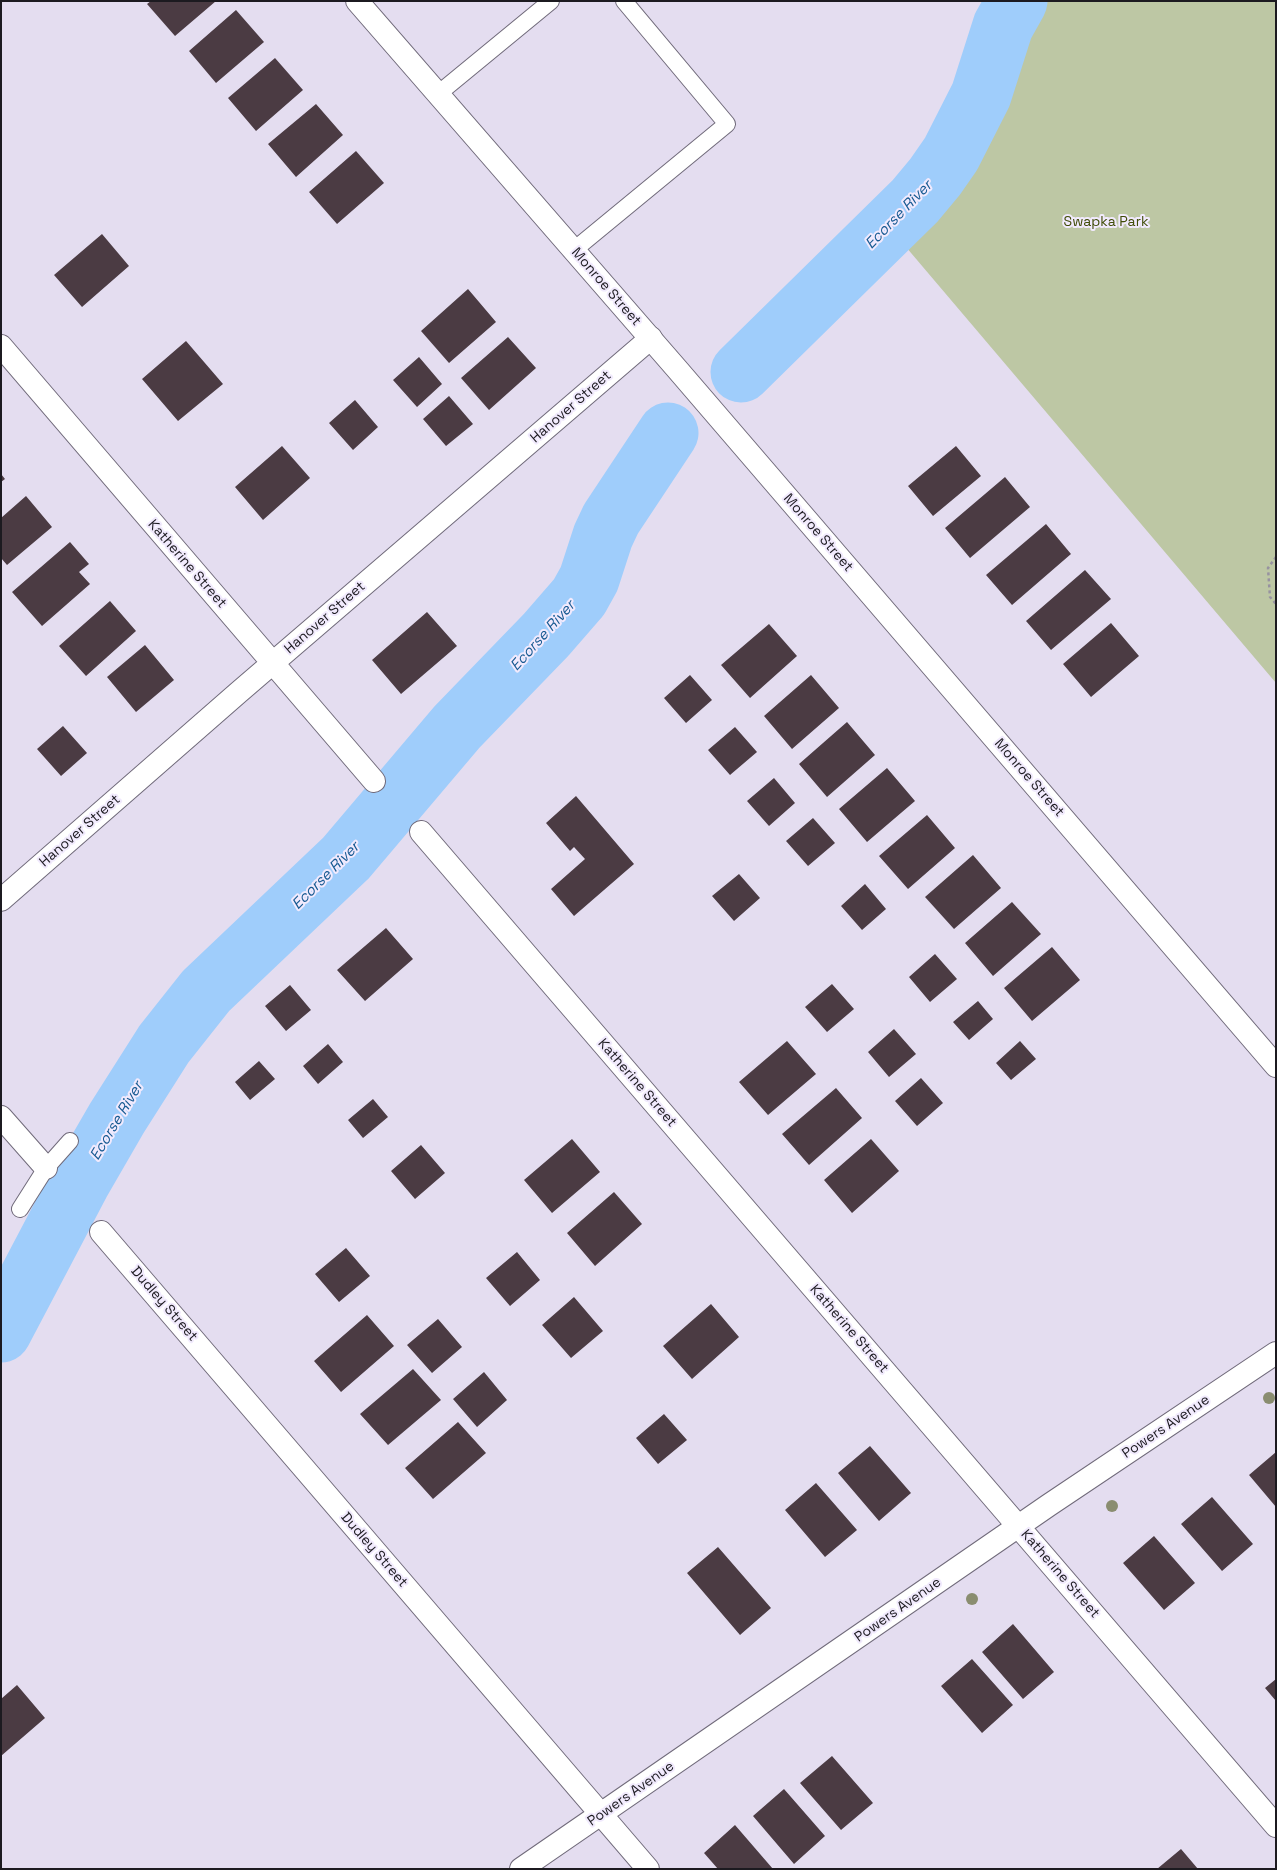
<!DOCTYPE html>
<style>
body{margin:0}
#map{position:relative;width:1277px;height:1870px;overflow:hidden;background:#e4ddf0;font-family:"Space Grotesk",sans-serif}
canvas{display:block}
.frame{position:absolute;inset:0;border:2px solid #1c1a20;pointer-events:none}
</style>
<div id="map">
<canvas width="1277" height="1870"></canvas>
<div class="frame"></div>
</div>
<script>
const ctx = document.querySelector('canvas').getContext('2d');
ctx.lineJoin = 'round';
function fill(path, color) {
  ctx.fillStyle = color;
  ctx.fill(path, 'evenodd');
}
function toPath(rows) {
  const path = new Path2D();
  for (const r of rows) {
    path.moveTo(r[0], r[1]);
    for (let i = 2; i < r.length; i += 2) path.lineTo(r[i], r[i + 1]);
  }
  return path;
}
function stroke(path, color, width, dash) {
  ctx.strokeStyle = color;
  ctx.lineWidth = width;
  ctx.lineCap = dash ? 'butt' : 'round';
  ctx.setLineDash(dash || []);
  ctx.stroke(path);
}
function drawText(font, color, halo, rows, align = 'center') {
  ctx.font = font + ' "Space Grotesk",sans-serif';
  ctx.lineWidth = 4;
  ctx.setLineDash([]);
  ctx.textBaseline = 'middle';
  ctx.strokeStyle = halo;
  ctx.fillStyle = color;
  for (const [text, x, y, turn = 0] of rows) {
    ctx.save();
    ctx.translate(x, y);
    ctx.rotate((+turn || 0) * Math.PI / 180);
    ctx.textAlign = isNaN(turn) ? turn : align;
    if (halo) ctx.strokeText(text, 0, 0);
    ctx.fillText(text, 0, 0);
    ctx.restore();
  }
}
const green = toPath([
 [1017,1,1276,1,1276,683,889,227,915,201,951,154,981,95,1003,26]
]);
const river = toPath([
 [741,372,915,201,935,177,951,154,981,95,1003,26,1017,1],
 [1,1332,80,1182,117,1118,164,1044,206,991,346,858,457,727,546,635,579,597,589,579,603,536,611,519,668,433]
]);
const building = toPath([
 [151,1,216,1,175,36,147,4],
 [236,10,264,42,216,83,189,51],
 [275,58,303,90,256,131,228,98],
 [316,104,343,135,296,177,268,144],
 [356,151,384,183,337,224,309,192],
 [102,234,129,266,82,307,54,275],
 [468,289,496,322,449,363,421,331],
 [508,337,536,368,489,410,461,378],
 [186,341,223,384,178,421,142,379],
 [419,357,442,384,417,407,393,380],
 [449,396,473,424,446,446,423,419],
 [355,400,378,427,353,450,329,423],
 [282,446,310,478,263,520,235,487],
 [956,446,981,476,933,516,908,486],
 [1,474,5,479,1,482],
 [1005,477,1030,507,970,558,945,528],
 [26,496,52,527,7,565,1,558,1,518],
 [1046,524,1071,554,1012,605,986,575],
 [70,542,89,564,79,572,90,584,42,626,12,592],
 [1085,570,1111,599,1051,650,1026,621],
 [110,601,136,631,86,676,59,646],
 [427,612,457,646,401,694,372,660],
 [1111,623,1139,656,1091,697,1063,664],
 [769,624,797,656,750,698,721,665],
 [145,645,174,680,136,712,107,677],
 [690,675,712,700,686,723,664,698],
 [811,675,839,708,792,749,764,716],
 [847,722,875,755,827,797,799,764],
 [63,726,87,753,61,776,37,749],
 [735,727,757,752,730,775,708,750],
 [887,768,915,801,867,842,839,809],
 [774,778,795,803,769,826,747,801],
 [576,796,634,864,574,916,551,889,585,859,574,847,570,851,546,823],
 [927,815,955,848,908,889,879,856],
 [813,818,835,843,808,866,786,841],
 [973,855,1001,888,954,929,925,897],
 [739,874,760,898,734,921,712,896],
 [865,884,886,909,862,930,841,906],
 [1012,902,1041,934,993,976,965,943],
 [386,928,413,959,365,1001,337,970],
 [1052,947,1080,980,1032,1021,1004,988],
 [935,954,957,979,930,1002,909,977],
 [832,984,854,1009,827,1032,805,1007],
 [290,985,311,1010,286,1031,265,1006],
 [978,1001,993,1019,969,1040,953,1022],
 [894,1029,916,1054,889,1077,868,1052],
 [787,1041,816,1074,768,1115,739,1082],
 [1020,1041,1036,1059,1011,1080,996,1063],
 [328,1044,343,1062,318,1084,303,1066],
 [259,1061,275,1079,250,1100,235,1082],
 [921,1078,943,1103,917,1126,895,1101],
 [836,1088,862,1118,809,1165,782,1134],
 [373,1099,388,1117,363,1138,348,1120],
 [572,1139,600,1172,552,1213,524,1180],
 [871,1139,899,1171,852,1213,824,1180],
 [421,1145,445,1173,415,1199,391,1171],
 [614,1192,642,1224,595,1266,567,1233],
 [346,1248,370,1276,339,1302,315,1274],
 [517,1252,540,1280,510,1306,486,1278],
 [574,1297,603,1331,571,1358,542,1325],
 [711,1304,739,1337,692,1379,663,1346],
 [367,1315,394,1346,341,1392,314,1361],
 [438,1319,462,1347,432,1373,407,1345],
 [413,1369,441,1400,388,1445,360,1414],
 [484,1372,507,1400,477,1427,453,1399],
 [664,1414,687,1440,658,1464,636,1438],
 [458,1422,486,1453,433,1499,405,1468],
 [870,1446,911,1493,879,1521,838,1473],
 [1276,1452,1276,1507,1249,1475],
 [816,1483,857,1530,825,1557,785,1510],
 [1212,1497,1253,1544,1222,1571,1181,1524],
 [1154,1536,1195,1583,1164,1610,1123,1563],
 [718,1547,771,1608,740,1635,687,1573],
 [1013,1624,1054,1672,1023,1699,982,1652],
 [972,1659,1013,1705,982,1733,941,1686],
 [1276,1679,1276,1701,1265,1688],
 [17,1685,45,1718,1,1756,1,1699],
 [832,1756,873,1803,841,1830,800,1783],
 [784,1789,825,1836,794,1864,753,1816],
 [735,1825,773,1869,718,1869,704,1853],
 [1181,1849,1198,1869,1157,1869]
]);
const path = toPath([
 [1276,557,1268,568,1270,597,1276,604]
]);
const lane = toPath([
 [438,94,551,1],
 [574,250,727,124,624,1],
 [20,1209,46,1168,70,1141]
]);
const street = toPath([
 [1,346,374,781],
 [421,832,1276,1826],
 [1,900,239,692,651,338],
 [1,1117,46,1168],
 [101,1232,648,1869],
 [521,1869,1049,1505,1276,1353]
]);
const secondary = toPath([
 [357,1,677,369,1276,1066]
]);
const trees = [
 [1269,1398],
 [1112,1506],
 [972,1599]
];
const parkNames = [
 ["Swapka Park",1106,222]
];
const streetNames = [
 ["Monroe Street",606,287,49],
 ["Hanover Street",571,407,-41],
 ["Monroe Street",818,533,49],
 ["Katherine Street",187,564,49],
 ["Hanover Street",325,618,-41],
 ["Monroe Street",1029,778,49],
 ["Hanover Street",80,831,-41],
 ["Katherine Street",637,1083,49],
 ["Dudley Street",164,1304,49],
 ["Katherine Street",849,1329,49],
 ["Powers Avenue",1166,1427,-34],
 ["Dudley Street",374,1550,49],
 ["Katherine Street",1060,1574,49],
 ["Powers Avenue",898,1610,-35],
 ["Powers Avenue",631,1794,-35]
];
const waterNames = [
 ["Ecorse River",899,215,-46],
 ["Ecorse River",543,636,-48],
 ["Ecorse River",326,876,-45],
 ["Ecorse River",117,1121,-59]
];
fill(green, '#bdc7a4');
stroke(river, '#9fcdfb', 61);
fill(building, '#4b3b43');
stroke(lane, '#706a7a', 18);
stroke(street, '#706a7a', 24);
stroke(secondary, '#706a7a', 24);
stroke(path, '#9792a0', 2.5, [3, 3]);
stroke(lane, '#fff', 16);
stroke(street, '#fff', 22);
stroke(secondary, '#fff', 22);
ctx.fillStyle = '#8a8d70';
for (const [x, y] of trees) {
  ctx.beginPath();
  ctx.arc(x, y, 6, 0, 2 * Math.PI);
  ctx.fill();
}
drawText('14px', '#404c07', '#f1eafd', parkNames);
drawText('14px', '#1c1a20', '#f1eafd', streetNames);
drawText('italic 15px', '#175a92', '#f1eafd', waterNames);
</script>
